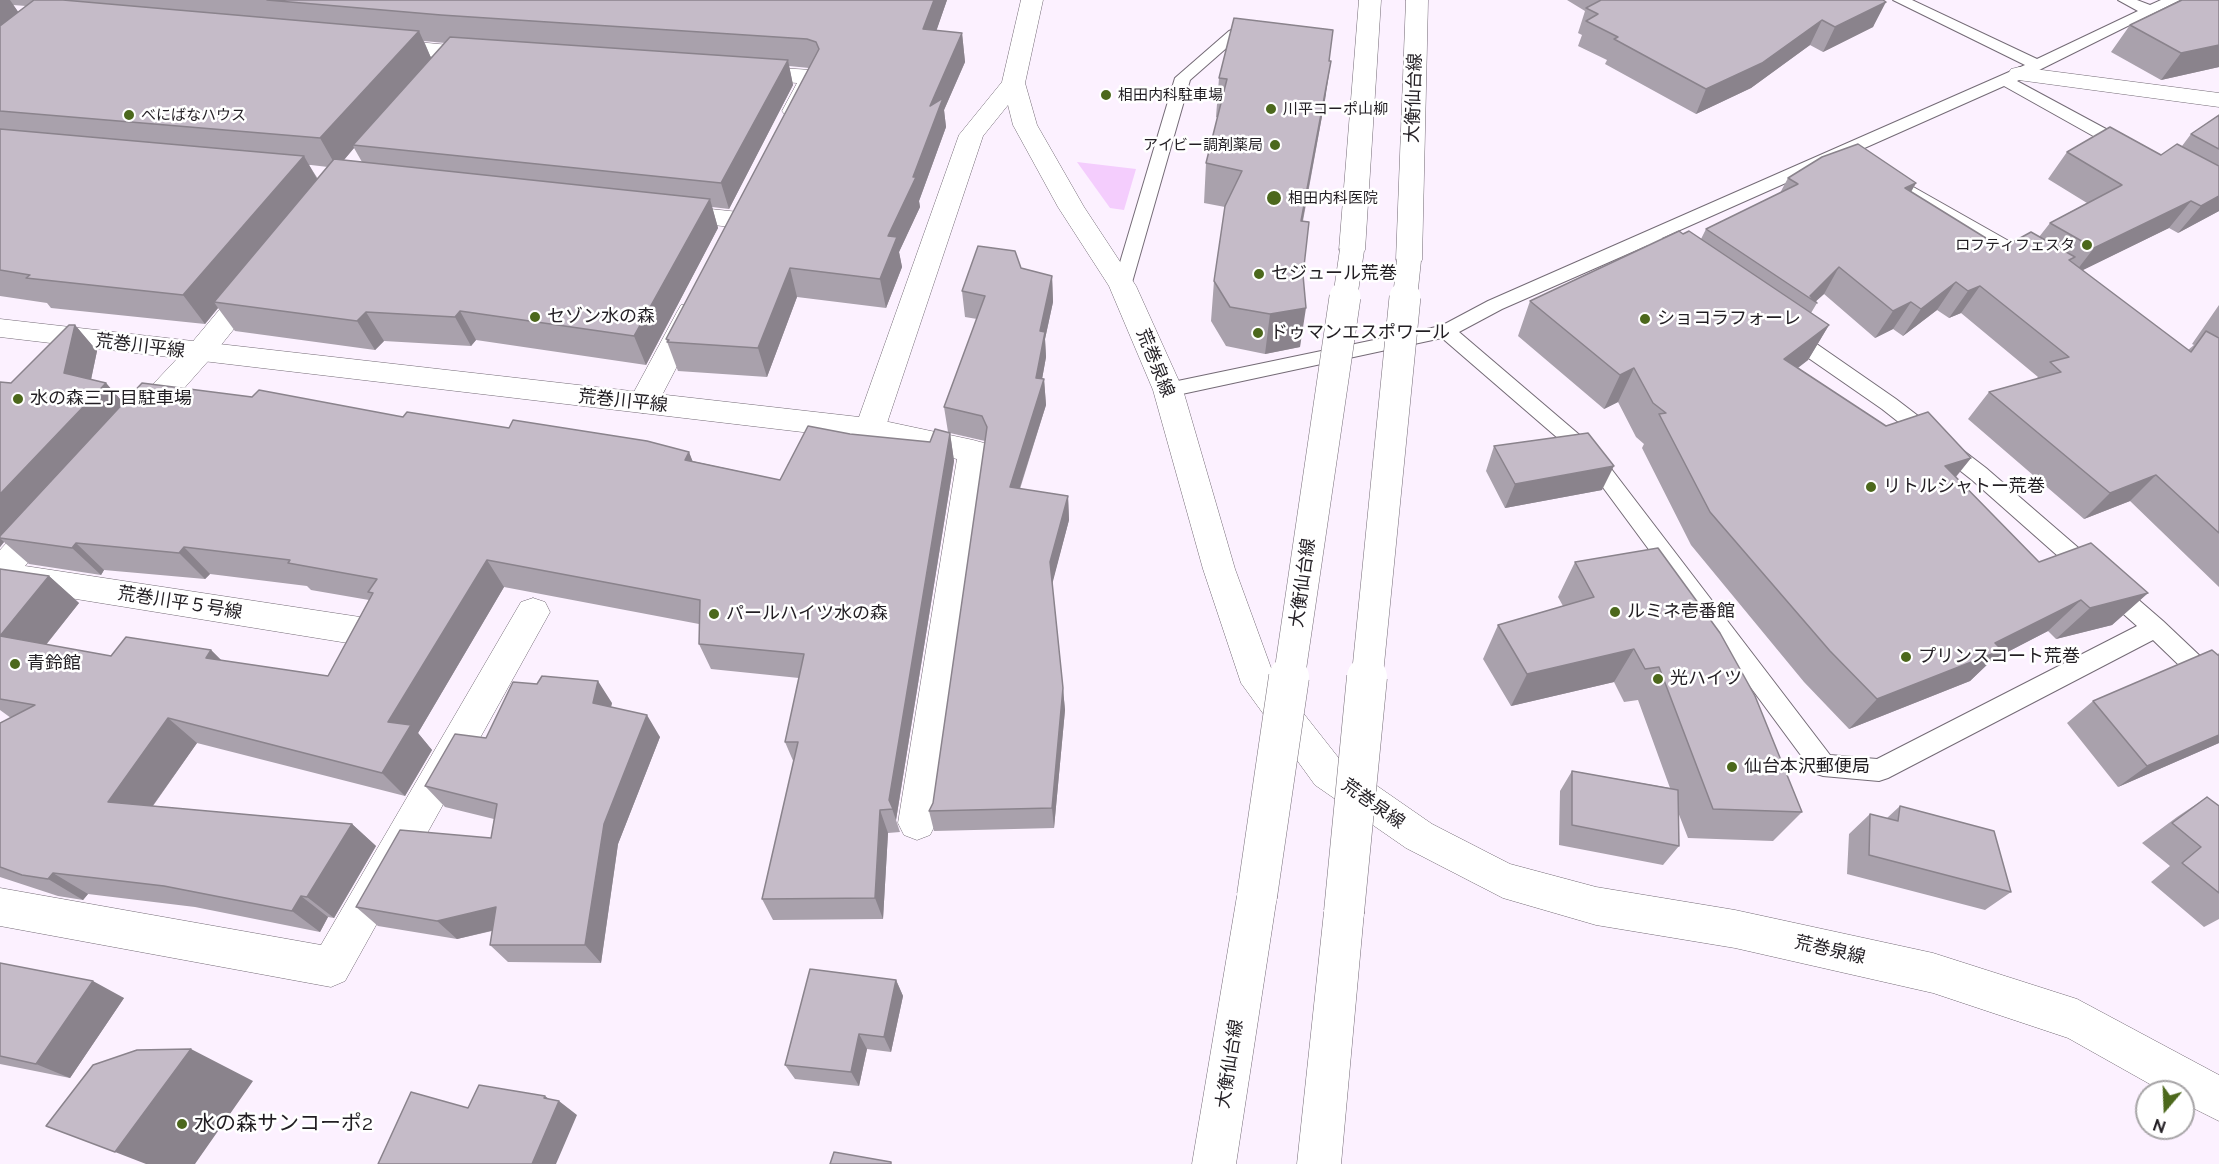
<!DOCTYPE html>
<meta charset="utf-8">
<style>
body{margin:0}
#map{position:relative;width:2219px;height:1164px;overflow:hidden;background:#fcf1ff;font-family:Raleway,sans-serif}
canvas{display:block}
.north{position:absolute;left:2135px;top:1080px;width:60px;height:60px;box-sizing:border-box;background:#fff;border:2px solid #a7a5a7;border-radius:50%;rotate:199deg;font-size:16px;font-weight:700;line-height:24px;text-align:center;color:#221e23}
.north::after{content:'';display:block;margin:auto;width:21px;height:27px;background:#4c681c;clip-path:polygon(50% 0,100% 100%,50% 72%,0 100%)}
</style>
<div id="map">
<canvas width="2219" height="1164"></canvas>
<div class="north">N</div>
</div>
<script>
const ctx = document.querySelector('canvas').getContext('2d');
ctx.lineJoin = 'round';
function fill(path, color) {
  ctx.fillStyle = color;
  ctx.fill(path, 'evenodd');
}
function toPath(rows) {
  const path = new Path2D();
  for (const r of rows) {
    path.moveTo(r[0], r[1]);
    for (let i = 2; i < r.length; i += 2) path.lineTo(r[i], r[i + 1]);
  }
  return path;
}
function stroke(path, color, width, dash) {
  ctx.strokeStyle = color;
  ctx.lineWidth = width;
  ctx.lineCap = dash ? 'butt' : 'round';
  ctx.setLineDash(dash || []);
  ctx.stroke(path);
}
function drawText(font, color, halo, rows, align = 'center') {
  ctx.font = font + ' Raleway,"Noto Sans JP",sans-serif';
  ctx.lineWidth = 5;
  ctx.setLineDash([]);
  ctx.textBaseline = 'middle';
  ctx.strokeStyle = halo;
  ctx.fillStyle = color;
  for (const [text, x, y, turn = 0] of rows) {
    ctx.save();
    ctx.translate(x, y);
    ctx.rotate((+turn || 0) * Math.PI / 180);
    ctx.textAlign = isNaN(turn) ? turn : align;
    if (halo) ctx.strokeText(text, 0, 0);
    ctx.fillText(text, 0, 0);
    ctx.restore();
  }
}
const green = toPath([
 [1077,162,1136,169,1124,210,1110,208]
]);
const service = toPath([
 [1893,0,1912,0,2037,59,2138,11,2118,0,2137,0,2150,5,2161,0,2180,0,2017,81,2132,143,2134,147,2132,151,2120,151,2004,86,1662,238,1685,255,1688,259,1685,263,1673,263,1648,245,1502,309,1459,332,1596,449,1830,755,1877,759,2137,626,1972,480,1882,409,1781,339,1778,334,1781,329,1788,328,1795,329,1896,399,1986,468,2163,621,2219,674,2219,699,2211,696,2153,640,1888,778,1879,781,1823,776,1814,773,1582,459,1442,338,1168,397,1161,395,1158,390,1161,385,1168,383,1441,326,1488,301,2025,65,1893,0],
 [1234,29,1242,34,1239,37,1190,80,1131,286,1129,290,1115,290,1113,286,1175,78,1229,31,1234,29],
 [1885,171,2037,257,2040,261,2037,265,2025,265,1879,180,1877,176,1879,172,1885,171]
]);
const minor = toPath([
 [384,39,482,48,490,50,493,55,490,60,482,62,376,51,373,46,376,41,384,39],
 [746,66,812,70,820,72,823,77,802,116,794,118,786,116,782,111,797,83,738,78,735,73,738,68,746,66],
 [2019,67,2219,93,2219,107,2011,79,2008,74,2011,69,2019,67],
 [672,205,739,212,748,214,752,220,748,226,739,228,663,219,659,213,663,207,672,205],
 [256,275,266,278,270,284,209,360,149,428,138,431,127,428,123,420,127,412,189,346,246,278,256,275],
 [691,303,701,305,705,312,658,403,653,410,643,413,633,410,628,403,677,312,681,305,691,303],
 [870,418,973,440,984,443,988,451,936,823,930,835,917,840,904,835,898,823,957,459,859,437,855,429,859,421,870,418],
 [47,508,58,511,63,520,25,566,360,617,372,621,377,631,372,641,360,645,2,587,0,585,0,550,36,511,47,508],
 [533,598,545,602,550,612,345,981,331,987,0,926,0,888,321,945,521,602,533,598]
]);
const tertiary = toPath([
 [1021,0,1043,0,1025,83,1037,125,1084,207,1136,286,1183,390,1235,569,1274,676,1341,761,1432,824,1510,864,1596,887,1735,910,1933,953,2077,999,2219,1075,2219,1121,2183,1103,2183,1092,2164,1092,2068,1038,1933,993,1735,948,1596,925,1503,898,1406,848,1315,785,1241,683,1203,569,1153,390,1109,286,1058,207,1013,125,1008,105,983,136,885,429,881,437,870,440,0,337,0,319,859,417,959,135,1002,82,1021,0]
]);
const secondary = toPath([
 [1359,0,1381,0,1365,250,1361,256,1352,258,1343,256,1339,250,1359,0],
 [1406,0,1428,0,1422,260,1418,266,1409,269,1400,266,1396,260,1406,0],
 [1257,877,1271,883,1277,896,1236,1164,1192,1164,1237,896,1243,883,1257,877],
 [1344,893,1358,899,1364,912,1341,1164,1297,1164,1324,912,1330,899,1344,893]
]);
const secondaryBridgeFar2 = toPath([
 [1345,298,1352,250],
 [1405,298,1409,260]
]);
const secondaryBridgeFar1 = toPath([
 [1289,679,1345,297],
 [1367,679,1405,297]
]);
const secondaryBridge = toPath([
 [1257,896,1289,677],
 [1344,912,1367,677]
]);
const wall = toPath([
 [0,0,947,0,936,31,962,33,965,62,944,110,946,127,919,201,920,207,899,252,902,267,886,308,797,297,767,377,678,371,666,339,809,68,789,66,793,85,729,209,712,207,718,228,646,365,476,340,471,346,384,341,375,350,235,331,218,308,205,324,51,308,47,303,0,296],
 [13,5,26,6,18,12],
 [424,41,445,43,431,58],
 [354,148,362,162,344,160],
 [309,165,311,165,328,167,318,179],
 [1567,0,1883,0,1873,27,1823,52,1810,45,1751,88,1696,114,1605,64,1607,60,1578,46,1582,35,1578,33,1585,11],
 [2219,0,2219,67,2161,80,2111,52,2130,25],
 [1329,61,1325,100,1303,221,1303,275,1300,347,1265,354,1226,346,1211,321,1214,281,1225,207,1204,203,1206,163,1218,118,1216,117,1219,78],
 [2219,115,2219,211,2178,233,2169,228,2082,270,2188,350,2194,345,2192,344,2219,305,2219,587,2130,501,2084,519,1968,419,1989,392,2036,379,2038,377,1961,313,1949,318,1937,310,1903,336,1893,329,1875,338,1824,294,1815,302,1817,303,1811,313,1829,325,1808,360,1798,368,1886,426,1971,458,1956,477,2039,562,2148,593,2112,625,2056,639,2048,631,1992,660,1970,681,1849,729,1804,682,1691,545,1642,448,1644,444,1636,437,1618,402,1604,409,1518,336,1530,301,1683,234,1701,239,1706,229,1780,193,1788,178,1916,183,1911,192,2002,248,2039,237,2050,223,2087,203,2048,179,2067,152,2161,155,2182,146,2191,134],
 [1021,268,1052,276,1053,302,1045,339,1046,357,1042,379,1044,379,1046,405,1020,489,1068,496,1069,520,1052,583,1065,710,1054,828,934,831,929,811,933,803,985,442,985,441,950,433,954,461,896,820,900,832,888,833,883,919,773,920,762,899,794,763,785,742,799,678,711,669,699,644,699,624,504,587,418,733,432,750,405,796,197,743,153,806,352,824,376,846,334,918,328,917,320,932,195,907,88,894,83,900,58,896,0,877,0,723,11,718,0,710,0,569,49,576,79,603,46,645,111,656,211,650,222,661,328,676,369,600,311,590,307,586,210,574,205,579,104,570,101,575,29,564,4,542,0,547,0,382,11,383,75,325,97,351,91,380,106,383,123,403,403,417,509,428,689,452,692,461,780,480,850,434,930,442,948,432,944,407,977,319,965,317,962,291],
 [1494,446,1602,490,1505,508,1486,471],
 [1575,562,1802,812,1773,841,1688,838,1678,812,1679,846,1663,865,1559,845,1560,791,1572,771,1670,788,1638,700,1624,702,1614,682,1511,706,1483,659,1498,625,1563,606,1558,597],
 [2219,653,2219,743,2118,787,2067,723,2093,701,2217,655],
 [612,703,611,707,660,737,618,844,601,963,508,962,490,945,492,931,457,939,378,926,356,907,491,838,494,819,445,807,425,786,486,738],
 [2207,797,2219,806,2219,919,2204,927,2151,882,2170,866,2142,843,2177,817],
 [1900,806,2011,892,1985,910,1847,874,1849,834,1870,814,1887,818],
 [0,963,124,998,70,1078,0,1064],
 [896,980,903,996,891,1052,867,1049,859,1086,795,1079,785,1065]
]);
const shadedWall = toPath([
 [0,0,10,0,26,23,0,44],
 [934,0,947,0,927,58,923,29],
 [1886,2,1873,27,1823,52,1835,27],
 [1822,20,1810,45,1751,88,1696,114,1706,89],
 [419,31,432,60,353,145,354,148,337,168,320,138],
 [962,33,965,62,944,110,946,127,919,201,920,207,899,252,902,267,886,308,880,279,888,236,913,177,930,106],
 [2219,45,2219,67,2161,80,2181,53],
 [788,60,793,85,729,209,721,183],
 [1331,61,1325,100,1295,261,1301,221],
 [304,156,321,186,214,302,218,308,205,324,183,295],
 [1916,183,1900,210,1905,188],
 [2219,196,2219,211,2178,233,2201,206],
 [710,199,718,228,646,365,634,336],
 [2191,201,2169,228,2073,275,2094,248],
 [1839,267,1824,294,1815,302,1810,296],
 [790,268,797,297,767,377,758,348],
 [1052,276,1053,302,1045,339,1046,357,1039,396,1044,379,1046,405,1012,512,1010,487,1036,378,1040,331],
 [1956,282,1937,310,1903,336,1921,309],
 [1980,286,1961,313,1949,318,1968,291],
 [1911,302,1893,329,1875,338,1893,311],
 [1306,308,1300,347,1265,354,1270,314],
 [460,311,476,340,471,346,455,317],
 [366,312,384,341,375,350,357,321],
 [75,325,97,351,87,398,64,373],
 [1829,325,1808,360,1764,393,1784,359],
 [1634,368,1618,402,1604,409,1620,375],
 [106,383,128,408,0,538,0,494],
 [950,433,954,461,896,820,889,800],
 [689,452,700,480,685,460],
 [1971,458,1943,492,1945,466],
 [1614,466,1602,490,1505,508,1515,484],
 [2156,475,2130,501,2084,519,2110,493],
 [1068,496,1069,520,1052,585,1050,562],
 [0,538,4,542,0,547],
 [76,543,104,570,101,575,72,548],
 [184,547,210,574,205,579,179,553],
 [487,560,504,587,418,733,432,750,405,796,382,773,388,722],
 [49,576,79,603,32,662,0,636],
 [2148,593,2112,625,2056,639,2090,608],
 [2081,600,2048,631,1992,660,1970,681,1849,729,1877,699,1995,643],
 [1634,649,1614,682,1511,706,1527,674],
 [211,650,237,676,206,658],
 [598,681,612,703,606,725,593,703],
 [1063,688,1065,710,1054,828,1052,808],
 [647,715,660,737,618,844,601,963,585,945,604,824],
 [168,718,197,743,139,825,108,802],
 [2219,735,2219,743,2118,787,2147,766],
 [880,810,888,833,883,919,875,898],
 [352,824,376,846,334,918,307,897],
 [53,873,88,894,83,900,48,879],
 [301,896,328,917,320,932,292,911],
 [496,907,515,925,457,939,437,921],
 [896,980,903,996,891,1052,884,1037],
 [93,981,124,998,70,1078,36,1064],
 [859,1034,867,1049,859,1086,851,1072],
 [191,1049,253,1081,195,1164,146,1164,115,1152],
 [545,1096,557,1105,559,1101,577,1115,556,1164,532,1164]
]);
const building = toPath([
 [34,0,63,0,419,31,320,138,0,111,0,26,34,0],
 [267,0,934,0,923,29,962,33,930,106,943,98,913,177,916,177,888,236,897,237,880,279,790,268,758,348,667,342,669,340,666,339,819,49,816,42,807,39,441,15,267,0],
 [1601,0,1883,0,1886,2,1835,27,1822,20,1762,63,1706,89,1614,39,1618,37,1586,21,1598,14,1586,8,1601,0],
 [2182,0,2219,0,2219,45,2181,53,2130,25,2182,0],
 [1234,18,1333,30,1329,61,1331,61,1301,221,1309,222,1303,275,1306,308,1270,314,1230,307,1214,281,1225,206,1242,171,1206,163,1227,79,1219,78,1234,18],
 [450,37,788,60,721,183,353,145,450,37],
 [2219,115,2219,149,2191,134,2219,115],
 [2110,127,2161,155,2177,144,2219,166,2219,196,2201,206,2191,201,2094,248,2050,223,2122,185,2067,152,2110,127],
 [0,129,304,156,183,295,26,278,30,275,0,270,0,129],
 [1858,144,1916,183,1905,188,2002,248,2031,232,2075,257,2069,260,2191,352,2206,331,2219,338,2219,533,2156,475,2110,493,1989,392,2061,372,2050,362,2069,357,1980,286,1968,291,1956,282,1921,309,1911,302,1893,311,1839,267,1810,296,1817,303,1706,229,1798,184,1788,178,1822,157,1858,144],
 [334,159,710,199,634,336,460,311,455,317,366,312,357,321,214,302,334,159],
 [1679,231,1683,234,1689,231,1829,325,1784,359,1886,426,1928,412,1971,458,1945,466,2039,562,2091,543,2148,593,2090,608,2081,600,1995,643,2002,650,1877,699,1830,651,1710,512,1659,414,1666,413,1653,403,1634,368,1620,375,1530,301,1679,231],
 [978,246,1015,251,1021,268,1052,276,1040,331,1045,332,1036,378,1044,379,1010,487,1068,496,1050,562,1063,688,1052,808,929,811,933,803,987,427,982,416,944,407,985,296,962,291,978,246],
 [69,325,75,325,64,373,106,383,0,494,0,382,11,383,69,325],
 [142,383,252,397,259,390,403,417,407,412,509,428,513,420,647,441,689,452,685,460,780,480,808,426,850,434,930,442,935,429,950,433,889,800,893,809,880,810,875,898,762,899,798,742,785,742,804,654,699,644,700,600,487,560,388,722,411,725,382,773,168,718,108,802,352,824,307,897,301,896,292,911,164,886,53,873,48,879,22,875,0,867,0,723,35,705,0,699,0,569,49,576,0,636,111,656,126,637,211,650,206,658,328,676,373,593,368,592,377,579,288,563,290,560,184,547,179,553,76,543,72,548,0,538,0,536,142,383],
 [1588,433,1614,466,1515,484,1494,446,1588,433],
 [1658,548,1720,633,1755,696,1802,812,1713,809,1659,667,1645,669,1634,649,1527,674,1498,625,1594,597,1575,562,1658,548],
 [2212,650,2219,656,2219,735,2147,766,2093,701,2212,650],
 [542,676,598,681,593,703,647,715,604,824,585,945,490,945,496,907,437,921,356,907,400,830,491,838,497,804,425,786,455,734,486,738,513,682,537,684,542,676],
 [1572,771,1678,790,1679,846,1572,825,1572,771],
 [2207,797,2219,806,2219,893,2182,863,2201,847,2172,823,2207,797],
 [1900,806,1994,831,2011,892,1869,855,1870,814,1898,821,1900,806],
 [0,963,93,981,36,1064,0,1056,0,963],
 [810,969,896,980,884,1037,859,1034,851,1072,785,1065,810,969],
 [191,1049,115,1152,46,1126,93,1065,137,1050,191,1049],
 [479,1085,545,1096,544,1098,559,1101,532,1164,378,1164,411,1092,468,1108,479,1085],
 [834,1152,891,1162,891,1164,830,1164,834,1152]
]);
const markers = [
 [1106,95,6,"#4c681c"],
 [1271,109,6,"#4c681c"],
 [129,115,6,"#4c681c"],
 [1275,145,6,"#4c681c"],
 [1274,198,8,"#4c681c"],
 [2087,245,6,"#4c681c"],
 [1259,274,6,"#4c681c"],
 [535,317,6,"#4c681c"],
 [1645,319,6,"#4c681c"],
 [1258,333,6,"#4c681c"],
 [18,399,6,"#4c681c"],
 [1871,487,6,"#4c681c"],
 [1615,612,6,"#4c681c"],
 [714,614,6,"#4c681c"],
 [1906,657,6,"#4c681c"],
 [15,664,6,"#4c681c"],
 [1658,679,6,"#4c681c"],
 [1732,767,6,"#4c681c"],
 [182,1124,6,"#4c681c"]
];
const farPoinames = [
 ["相田内科駐車場",1118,95],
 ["川平コーポ山柳",1283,109],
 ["べにばなハウス",141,115],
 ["アイビー調剤薬局",1263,145,"right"],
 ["相田内科医院",1288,198],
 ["ロフティフェスタ",2075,245,"right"]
];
const streetNames = [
 ["大衡仙台線",1414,98,-88],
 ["荒巻川平線",140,346,7],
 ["荒巻泉線",1155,363,68],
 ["荒巻川平線",623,401,6],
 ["大衡仙台線",1303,583,-82],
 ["荒巻川平５号線",180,603,9],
 ["荒巻泉線",1373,804,35],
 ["荒巻泉線",1830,950,13],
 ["大衡仙台線",1230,1064,-81]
];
const poiNames = [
 ["セジュール荒巻",1271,274],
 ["セゾン水の森",547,317],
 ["ショコラフォーレ",1657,319],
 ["ドゥマンエスポワール",1270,333],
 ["水の森三丁目駐車場",30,399],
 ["リトルシャトー荒巻",1883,487],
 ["ルミネ壱番館",1627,612],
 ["パールハイツ水の森",726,614],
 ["プリンスコート荒巻",1918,657],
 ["青鈴館",27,664],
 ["光ハイツ",1670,679],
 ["仙台本沢郵便局",1744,767]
];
const nearPoinames = [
 ["水の森サンコーポ2",194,1124]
];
fill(green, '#f4cdfd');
stroke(service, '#746b76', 2);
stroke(minor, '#746b76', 1);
stroke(tertiary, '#746b76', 1);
stroke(secondary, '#746b76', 1);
fill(service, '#fff');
fill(minor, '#fff');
fill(tertiary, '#fff');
fill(secondary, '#fff');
stroke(secondaryBridgeFar2, '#746b76', 25, []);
stroke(secondaryBridgeFar1, '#746b76', 32, []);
stroke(secondaryBridge, '#746b76', 41, []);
stroke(secondaryBridgeFar2, '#fff', 24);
stroke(secondaryBridgeFar1, '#fff', 31);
stroke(secondaryBridge, '#fff', 40);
fill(wall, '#a9a1ac');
fill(shadedWall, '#8a838c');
fill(building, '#c5bbc8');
stroke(building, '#8a838c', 1.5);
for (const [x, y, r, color] of markers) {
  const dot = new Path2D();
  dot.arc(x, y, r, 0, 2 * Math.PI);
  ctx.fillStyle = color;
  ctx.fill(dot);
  stroke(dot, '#fff', 2);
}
drawText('15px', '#221e23', '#fff', farPoinames, 'left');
drawText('18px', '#221e23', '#fff', streetNames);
drawText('18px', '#221e23', '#fff', poiNames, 'left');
drawText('21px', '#221e23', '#fff', nearPoinames, 'left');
</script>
